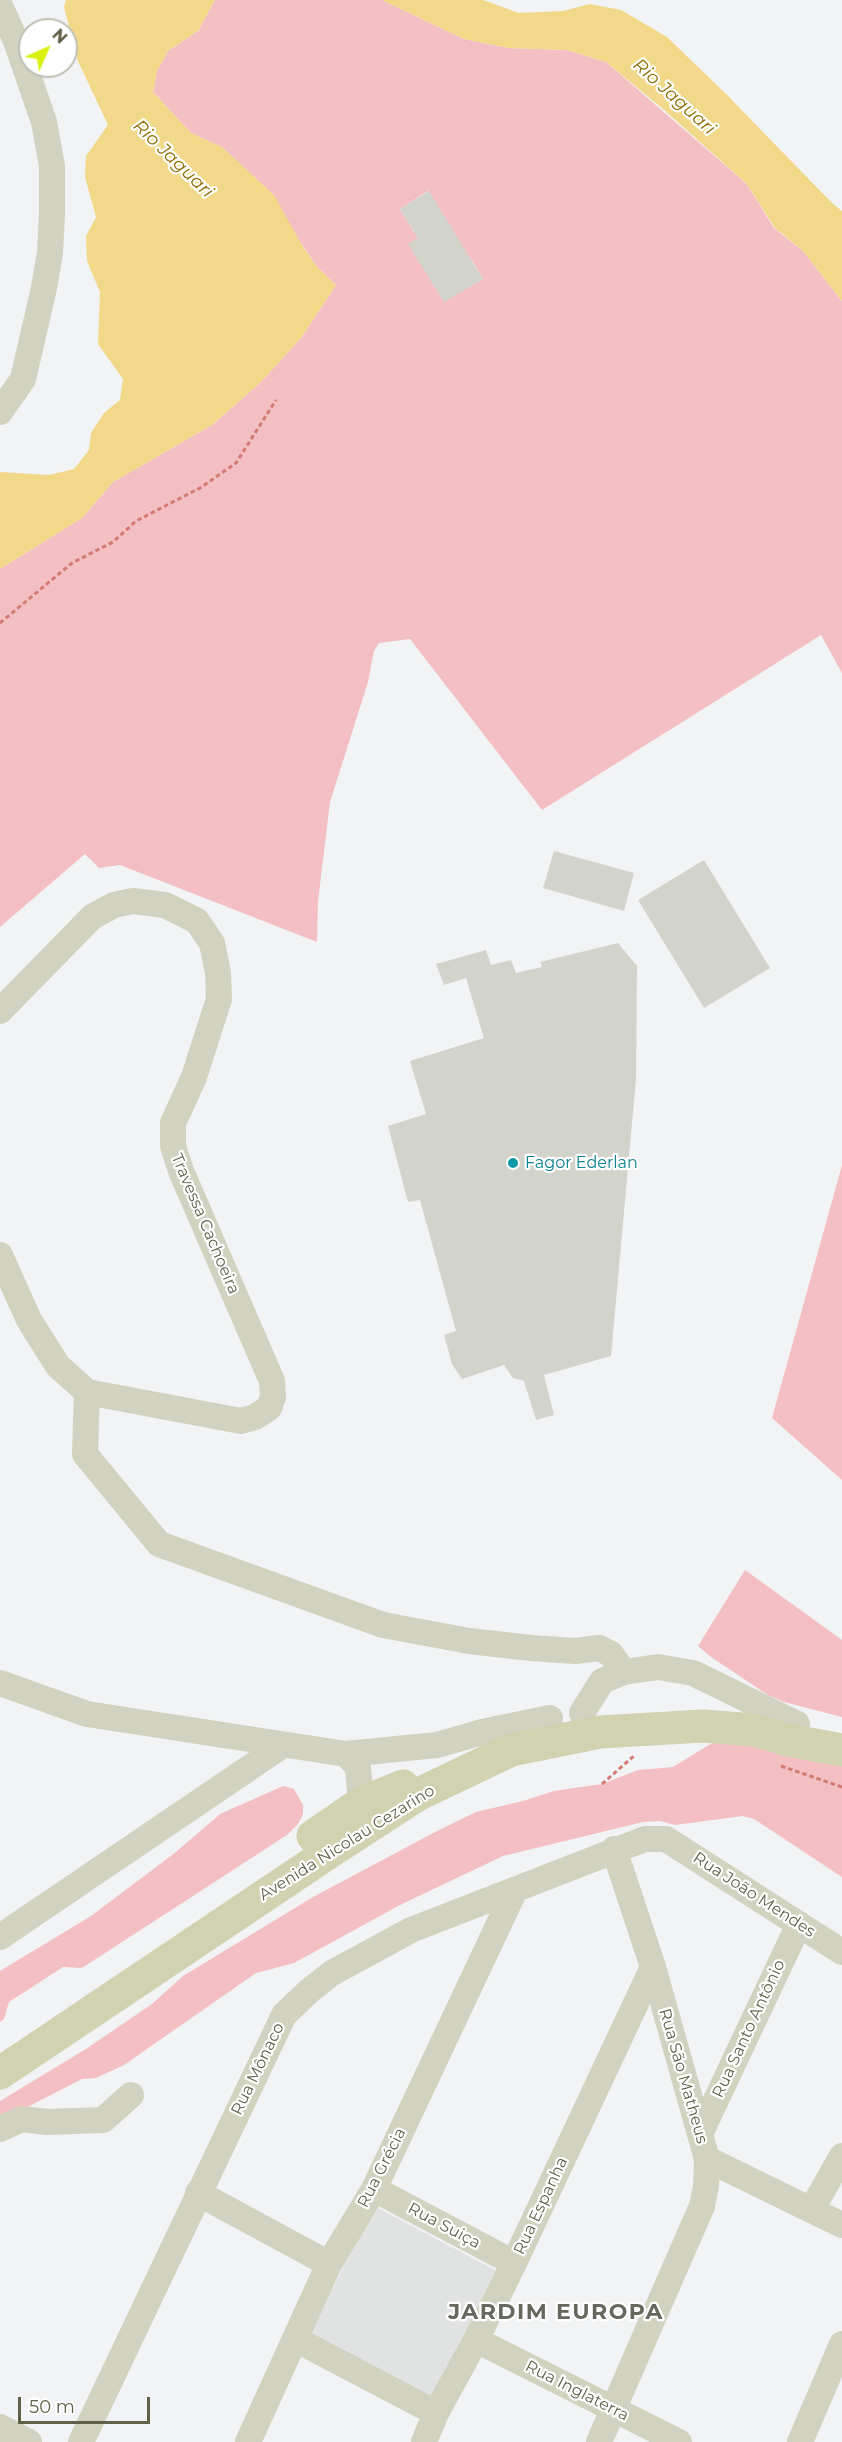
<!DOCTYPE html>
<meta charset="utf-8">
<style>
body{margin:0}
#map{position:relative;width:842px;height:2442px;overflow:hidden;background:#f2f3f4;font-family:Montserrat,sans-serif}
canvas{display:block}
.north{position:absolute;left:18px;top:18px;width:60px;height:60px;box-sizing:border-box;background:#fff;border:2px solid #bfc0b6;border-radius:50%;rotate:45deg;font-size:16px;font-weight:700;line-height:24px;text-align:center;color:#606148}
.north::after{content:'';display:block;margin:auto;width:21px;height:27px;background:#d8f20e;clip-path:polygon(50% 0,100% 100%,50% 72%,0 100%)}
.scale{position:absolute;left:18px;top:2397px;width:132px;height:27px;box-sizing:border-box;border:3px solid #606148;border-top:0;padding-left:8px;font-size:18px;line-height:21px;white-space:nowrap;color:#606148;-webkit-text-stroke:4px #fff;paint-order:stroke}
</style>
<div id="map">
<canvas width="842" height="2442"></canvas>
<div class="north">N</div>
<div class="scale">50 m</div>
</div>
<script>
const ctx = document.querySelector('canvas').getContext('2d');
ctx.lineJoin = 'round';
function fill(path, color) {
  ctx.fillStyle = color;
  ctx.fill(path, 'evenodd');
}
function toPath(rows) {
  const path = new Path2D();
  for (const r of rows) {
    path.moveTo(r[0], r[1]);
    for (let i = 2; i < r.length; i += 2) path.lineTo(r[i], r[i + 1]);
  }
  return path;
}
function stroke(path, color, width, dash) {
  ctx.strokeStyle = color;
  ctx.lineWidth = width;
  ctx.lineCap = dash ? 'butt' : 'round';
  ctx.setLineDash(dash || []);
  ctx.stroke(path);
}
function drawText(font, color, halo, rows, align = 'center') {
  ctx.font = font + ' Montserrat,sans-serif';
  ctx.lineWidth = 4.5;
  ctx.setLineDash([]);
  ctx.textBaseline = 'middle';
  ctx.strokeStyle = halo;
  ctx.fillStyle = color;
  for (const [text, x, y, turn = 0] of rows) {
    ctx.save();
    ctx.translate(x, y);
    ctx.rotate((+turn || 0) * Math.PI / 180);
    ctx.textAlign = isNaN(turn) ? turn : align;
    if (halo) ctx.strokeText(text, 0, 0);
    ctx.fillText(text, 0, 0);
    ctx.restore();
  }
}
const education = toPath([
 [374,2206,497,2271,431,2400,310,2333]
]);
const green = toPath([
 [215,0,382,0,464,39,508,48,567,50,606,62,747,184,774,228,803,251,842,301,842,673,821,635,542,810,410,639,379,643,374,651,368,682,330,802,318,901,317,942,120,865,99,868,85,854,0,927,0,569,82,518,113,482,212,425,260,383,301,338,336,285,318,268,300,242,270,192,222,147,191,133,153,92,157,71,168,51,198,31],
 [428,191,443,215,414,232,400,209],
 [472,260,483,279,444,301,452,272],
 [842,1165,842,1480,772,1418],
 [745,1570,842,1640,842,1717,784,1702,768,1695,711,1657,698,1646],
 [741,1742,842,1761,842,1877,754,1819,743,1816,675,1825,660,1821,643,1822,503,1856,400,1905,294,1963,256,1973,124,2065,96,2078,82,2079,0,2121,0,2101,86,2049,152,2004,183,1976,313,1897,437,1831,476,1812,523,1801,554,1791,602,1784,638,1770,673,1767,712,1743],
 [283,1786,294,1789,303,1805,303,1814,298,1824,287,1835,82,1968,63,1967,9,2002,4,2019,0,2022,0,1971,91,1916,176,1852,220,1814]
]);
const water = toPath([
 [66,0,215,0,198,31,168,51,157,71,153,92,191,133,222,147,274,195,303,247,318,268,336,285,301,338,260,383,212,425,113,482,82,518,0,569,0,472,49,475,74,469,89,450,91,433,104,413,120,400,123,379,98,344,100,292,87,261,86,236,96,217,85,177,86,156,108,125,77,59,64,7],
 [382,0,483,0,519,13,563,11,590,4,621,10,667,37,726,94,832,203,842,211,842,301,803,251,775,228,747,184,663,109,606,62,567,50,508,48,464,39]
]);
const building = toPath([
 [429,191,483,279,444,302,408,244,418,238,400,209],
 [554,851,634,873,624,911,543,888],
 [704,860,770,968,704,1008,638,900],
 [618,943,637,966,636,1079,611,1356,544,1375,554,1415,536,1420,524,1381,513,1378,504,1365,462,1379,452,1364,444,1335,456,1331,420,1200,408,1202,388,1126,426,1114,410,1061,484,1038,466,978,444,985,436,964,486,950,491,965,511,960,516,973,542,967,540,962]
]);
const path = toPath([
 [0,623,72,563,113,542,136,521,200,488,236,463,276,400],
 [781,1766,842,1787],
 [602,1784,635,1755]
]);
const minor = toPath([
 [0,6,16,41,44,122,52,166,52,214,50,253,44,288,23,379,0,412],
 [0,1011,92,917,114,905,133,901,165,905,197,921,212,943,218,973,219,999,194,1077,173,1123,173,1146,181,1171,272,1381,273,1397,269,1408,255,1417,241,1421,87,1392],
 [0,1255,29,1320,58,1366,87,1392,85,1454,159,1544,383,1625,469,1641,531,1648,575,1651,599,1648,611,1654,624,1672],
 [0,1683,87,1714,346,1754,437,1745,482,1732,550,1718],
 [582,1713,602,1681,624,1672,658,1667,693,1673,797,1724],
 [346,1754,358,1767,361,1803],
 [0,1937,283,1745],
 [0,2129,22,2119,47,2122,103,2120,131,2095],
 [700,2134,799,1924],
 [707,2159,842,2225],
 [374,2189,514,2263],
 [198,2193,329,2264],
 [812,2209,842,2156],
 [295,2339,436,2413],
 [476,2340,679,2442],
 [0,2427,29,2442],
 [81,2442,284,2015,309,1991,332,1973,411,1930,645,1839,666,1839,842,1952],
 [248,2442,329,2264,374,2189,514,1892],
 [424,2442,436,2413,476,2340,514,2263,653,1967],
 [599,2442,702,2206,706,2186,707,2159,653,1967,614,1849],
 [800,2442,842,2344]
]);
const major = toPath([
 [313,1836,361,1803,403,1786],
 [0,2073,331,1851,419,1794,511,1750,600,1732,703,1726,754,1730,788,1740,842,1750]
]);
const markers = [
 [513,1163,6,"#0f9aa8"]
];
const cultureNames = [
 ["Fagor Ederlan",525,1163]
];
const streetNames = [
 ["Travessa Cachoeira",205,1224,67],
 ["Avenida Nicolau Cezarino",347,1843,-32],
 ["Rua João Mendes",754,1895,33],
 ["Rua Santo Antônio",749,2029,-65],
 ["Rua Mônaco",258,2069,-64],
 ["Rua São Matheus",683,2076,74],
 ["Rua Grécia",382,2168,-63],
 ["Rua Espanha",541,2206,-65],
 ["Rua Suiça",444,2226,28],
 ["Rua Inglaterra",577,2391,27]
];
const waterNames = [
 ["Rio Jaguari",674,97,42],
 ["Rio Jaguari",173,159,44]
];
const districtNames = [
 ["JARDIM EUROPA",556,2313]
];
fill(education, '#e1e2e2');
fill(green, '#f3bfc2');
fill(water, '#f2d989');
fill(building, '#d2d4cb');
stroke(path, '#d47974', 3, [4.5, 3]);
stroke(minor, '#d1d2bf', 26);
stroke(major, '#d0d2b0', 33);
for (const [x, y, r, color] of markers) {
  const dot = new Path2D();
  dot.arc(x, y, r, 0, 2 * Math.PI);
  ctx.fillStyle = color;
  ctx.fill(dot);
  stroke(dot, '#fff', 2);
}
drawText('16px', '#0d838f', '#fff', cultureNames, 'left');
drawText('16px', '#606148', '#fff', streetNames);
drawText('italic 18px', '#8f6e06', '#fff', waterNames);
ctx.letterSpacing = '1.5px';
drawText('bold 22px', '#66675d', '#fff', districtNames);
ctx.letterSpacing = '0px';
</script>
